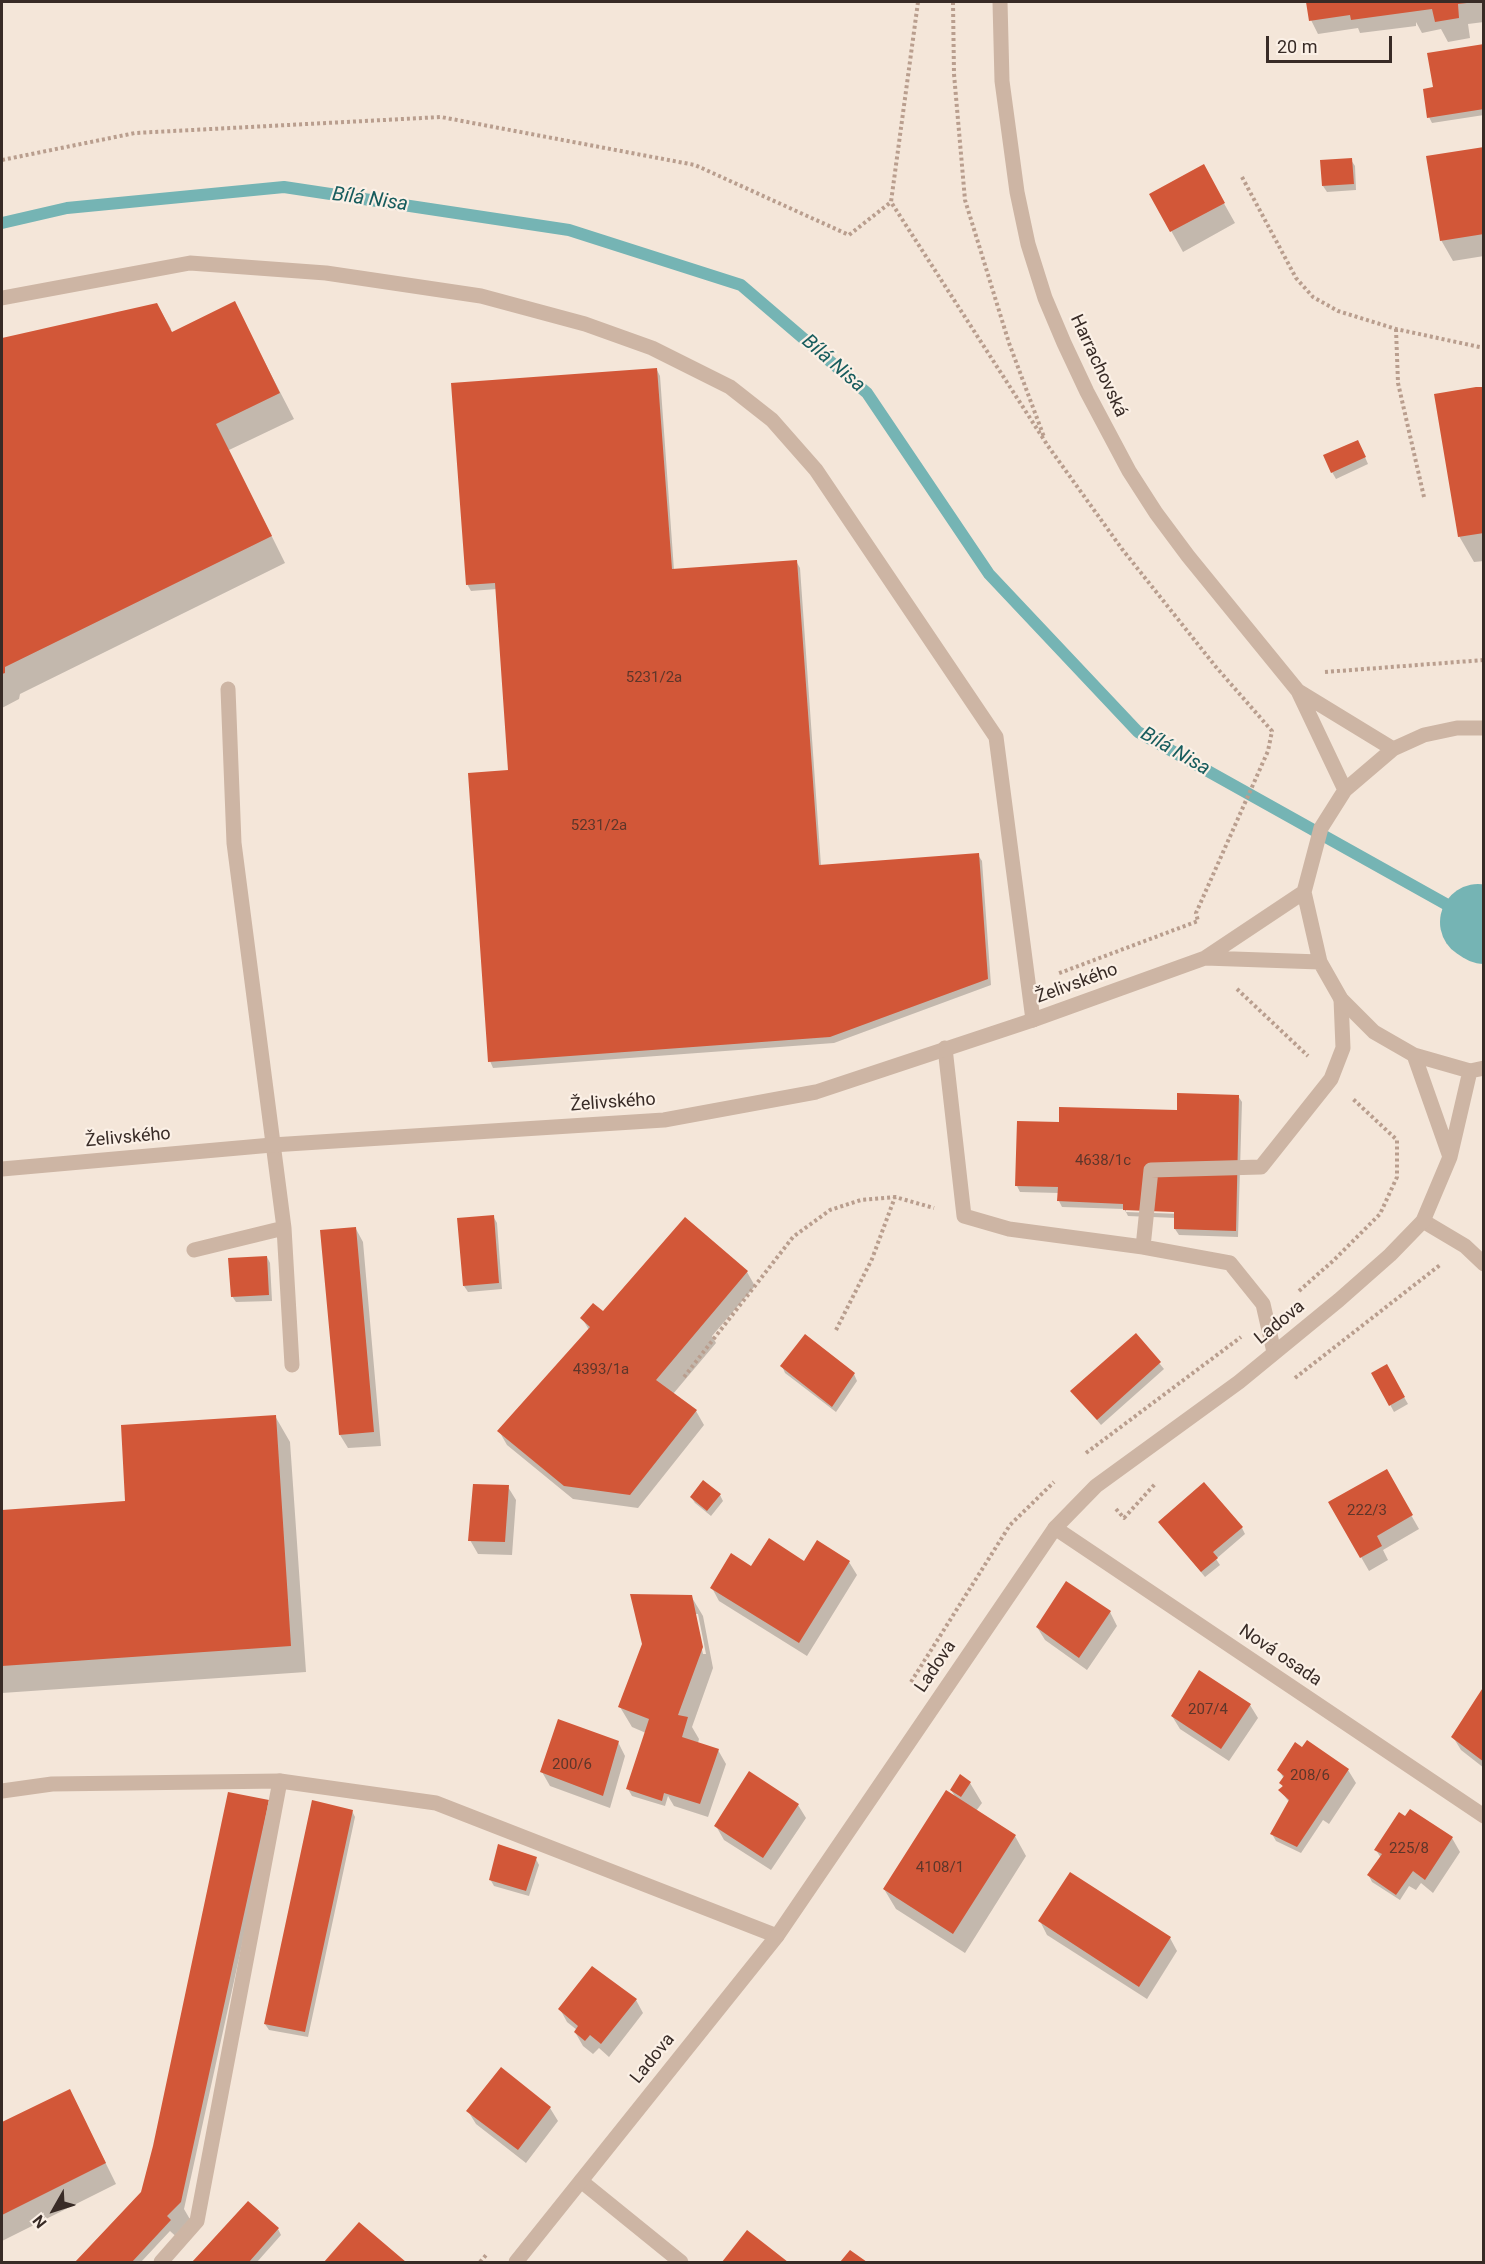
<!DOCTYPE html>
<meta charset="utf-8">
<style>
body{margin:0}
#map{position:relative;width:1485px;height:2264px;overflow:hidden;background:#f4e6d9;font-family:Roboto,sans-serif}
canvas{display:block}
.frame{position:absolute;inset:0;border:3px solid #382b26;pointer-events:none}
.north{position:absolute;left:24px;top:2180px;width:60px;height:60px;-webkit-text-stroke:4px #fbf0e6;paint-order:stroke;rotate:231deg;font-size:16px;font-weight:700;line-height:24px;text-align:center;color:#382b26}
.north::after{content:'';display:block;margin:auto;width:21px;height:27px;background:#382b26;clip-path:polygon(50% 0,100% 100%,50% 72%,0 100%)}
.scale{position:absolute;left:1266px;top:36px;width:126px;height:27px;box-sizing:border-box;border:3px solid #382b26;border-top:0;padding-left:8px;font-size:18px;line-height:21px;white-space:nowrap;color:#382b26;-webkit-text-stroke:4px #fbf0e6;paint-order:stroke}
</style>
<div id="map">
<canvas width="1485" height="2264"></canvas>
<div class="frame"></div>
<div class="north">N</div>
<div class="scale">20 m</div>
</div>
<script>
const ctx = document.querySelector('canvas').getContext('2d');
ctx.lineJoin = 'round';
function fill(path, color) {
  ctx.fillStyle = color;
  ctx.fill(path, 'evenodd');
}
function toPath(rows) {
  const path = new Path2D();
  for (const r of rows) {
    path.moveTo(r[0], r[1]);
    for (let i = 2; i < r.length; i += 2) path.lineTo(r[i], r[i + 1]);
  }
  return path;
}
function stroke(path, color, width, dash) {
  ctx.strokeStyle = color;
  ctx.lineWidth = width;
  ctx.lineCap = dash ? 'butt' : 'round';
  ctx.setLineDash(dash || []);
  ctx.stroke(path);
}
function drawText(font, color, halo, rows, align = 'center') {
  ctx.font = font + ' Roboto,sans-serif';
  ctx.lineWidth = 4.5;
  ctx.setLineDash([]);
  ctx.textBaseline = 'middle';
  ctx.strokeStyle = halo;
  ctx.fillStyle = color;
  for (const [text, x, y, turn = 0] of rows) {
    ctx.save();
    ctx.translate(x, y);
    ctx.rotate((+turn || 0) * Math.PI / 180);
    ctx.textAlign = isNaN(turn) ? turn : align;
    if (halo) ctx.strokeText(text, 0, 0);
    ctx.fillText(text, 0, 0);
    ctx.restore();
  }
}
const shadow = toPath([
 [1308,2,1484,2,1484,22,1468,24,1470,38,1448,42,1441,29,1422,33,1416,22,1416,26,1360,33,1358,28,1318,34,1311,20],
 [1484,45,1484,115,1432,123,1429,117,1435,89],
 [1484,149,1484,256,1453,261,1441,240],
 [1351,160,1355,166,1356,190,1327,192,1323,186],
 [1203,166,1235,223,1183,252,1151,195],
 [234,303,294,419,229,450,285,563,20,694,19,699,2,708,2,339,157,304,171,329,169,329,174,339],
 [657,370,660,376,674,570,796,561,800,568,821,866,978,855,982,861,991,985,834,1043,493,1068,490,1061,510,772,497,589,471,591,467,584],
 [1484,388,1484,561,1474,562,1459,536],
 [1361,448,1368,464,1336,479,1332,472],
 [1238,1096,1242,1102,1238,1237,1179,1235,1175,1229,1176,1218,1128,1216,1126,1212,1182,1214,1182,1211,1126,1209,1126,1212,1124,1209,1062,1207,1059,1201,1059,1193,1020,1192,1017,1186,1061,1123,1178,1112],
 [493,1216,497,1223,502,1289,468,1292,464,1286],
 [685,1219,747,1272,755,1286,712,1336,716,1343,673,1394,696,1411,704,1425,638,1508,573,1499,507,1445,499,1431,589,1330,582,1318,603,1313],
 [356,1229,363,1242,381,1446,348,1448,340,1435],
 [267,1257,270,1263,272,1301,236,1302,232,1296],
 [1136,1335,1164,1369,1101,1425,1072,1391],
 [782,1366,854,1374,857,1381,836,1412,785,1373],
 [1386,1366,1408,1404,1394,1412,1373,1373],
 [275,1416,290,1442,306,1672,2,1693,2,1511,127,1502],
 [1386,1471,1419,1529,1383,1550,1388,1560,1369,1571,1330,1503],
 [508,1487,516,1500,512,1555,478,1554,470,1540],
 [720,1495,723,1501,711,1516,695,1503,691,1497],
 [1160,1522,1242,1528,1245,1534,1216,1559,1220,1565,1205,1577],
 [849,1562,857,1575,807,1656,719,1601,712,1588,804,1563],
 [691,1596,703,1616,713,1668,692,1727,699,1739,698,1743,718,1750,726,1764,708,1817,674,1806,668,1796,665,1806,632,1796,628,1789,646,1733,632,1727,620,1707],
 [694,1614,698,1614,706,1654,703,1654],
 [1110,1612,1117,1626,1087,1670,1045,1640,1037,1627],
 [1484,1689,1484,1768,1461,1750,1453,1737],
 [1250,1705,1258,1718,1229,1761,1180,1729,1172,1716],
 [618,1742,625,1756,610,1808,550,1786,542,1772],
 [1279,1770,1348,1770,1356,1783,1329,1824,1323,1820,1301,1853,1276,1841,1272,1834,1289,1802,1280,1790,1283,1788,1281,1783,1284,1779],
 [970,1783,982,1803,976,1811,1015,1836,1026,1856,965,1953,896,1909,884,1889,956,1798,951,1790],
 [230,1793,272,1808,184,2209,195,2228,182,2242,170,2231,141,2262,77,2262,142,2193,154,2146],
 [798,1805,806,1818,771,1870,724,1840,716,1826],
 [352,1811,355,1817,308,2037,269,2030,265,2024],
 [1410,1811,1452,1838,1460,1852,1433,1893,1421,1883,1416,1890,1409,1886,1400,1900,1372,1882,1369,1876,1381,1858,1376,1850],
 [536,1859,539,1865,529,1896,494,1886,490,1879],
 [1040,1921,1170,1938,1177,1951,1147,1999,1047,1935],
 [636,2000,643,2013,609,2057,599,2048,593,2054,583,2046,575,2032,577,2030,567,2022,560,2009],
 [70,2091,116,2184,2,2241,2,2123],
 [550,2108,558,2121,526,2163,476,2124,468,2111],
 [248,2203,278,2229,281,2235,257,2262,195,2262],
 [359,2224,404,2262,326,2262],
 [747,2232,786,2262,724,2262]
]);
const stream = toPath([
 [2,223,67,208,284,187,569,230,741,285,867,393,989,574,1138,732,1478,922]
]);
const river = toPath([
 [1478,922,1484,926]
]);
const building = toPath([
 [1306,2,1467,2,1467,3,1458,4,1459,18,1435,22,1432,9,1351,20,1350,15,1309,21],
 [1484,44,1484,109,1427,118,1423,89,1433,87,1427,53],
 [1484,147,1484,234,1440,241,1426,156],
 [1352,158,1354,184,1322,186,1320,160],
 [1204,164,1225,203,1170,232,1149,194],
 [235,301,280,393,216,424,272,536,5,667,5,673,2,674,2,338,157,303,172,332],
 [657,368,672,569,797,560,819,865,979,853,988,979,830,1037,488,1062,468,773,508,770,495,583,466,585,451,383],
 [1476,387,1484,387,1484,533,1458,537,1434,394],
 [1358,440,1366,457,1331,473,1323,455],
 [1177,1093,1239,1095,1236,1231,1174,1229,1174,1212,1123,1210,1123,1204,1057,1201,1058,1187,1015,1186,1017,1121,1059,1122,1059,1107,1177,1110],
 [494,1215,499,1283,463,1286,457,1218],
 [685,1217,748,1271,656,1380,697,1410,630,1495,564,1486,497,1431,590,1327,580,1318,593,1303,603,1311],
 [356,1227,374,1432,339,1435,320,1230],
 [267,1256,269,1295,231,1297,228,1258],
 [1136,1333,1161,1362,1097,1420,1070,1391],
 [805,1334,855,1373,832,1407,780,1366],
 [1387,1364,1405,1397,1389,1406,1371,1373],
 [276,1415,291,1646,2,1666,2,1510,125,1501,121,1425],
 [1387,1469,1413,1515,1377,1536,1382,1546,1360,1558,1328,1502],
 [703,1480,721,1494,707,1511,690,1497],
 [1204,1482,1243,1527,1213,1552,1218,1558,1201,1572,1158,1522],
 [473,1484,509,1485,505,1542,468,1541],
 [769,1538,804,1561,817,1540,850,1561,799,1643,710,1588,731,1553,751,1566],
 [1066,1581,1111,1611,1079,1658,1036,1627],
 [630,1594,692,1595,703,1647,678,1715,688,1717,682,1737,719,1749,700,1804,664,1793,662,1801,626,1789,649,1719,618,1707,642,1644],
 [1199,1670,1251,1704,1221,1749,1171,1716],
 [1484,1686,1484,1762,1451,1737],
 [558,1719,619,1741,603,1796,540,1772],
 [1307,1740,1349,1769,1297,1847,1270,1834,1289,1800,1278,1790,1283,1786,1279,1783,1284,1776,1277,1770,1295,1742,1302,1747],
 [749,1771,799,1804,763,1858,714,1826],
 [960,1774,971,1782,961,1797,950,1790],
 [946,1790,1016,1835,953,1934,883,1889],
 [228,1792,269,1800,181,2202,167,2216,171,2220,132,2262,75,2262,141,2192,153,2146],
 [312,1800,353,1810,305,2032,264,2024],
 [1410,1809,1453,1837,1425,1880,1413,1871,1396,1895,1367,1875,1382,1854,1374,1850,1399,1812,1405,1816],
 [498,1844,537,1857,526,1891,489,1880],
 [1070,1872,1171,1937,1139,1987,1038,1921],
 [592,1966,637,1999,601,2044,590,2035,585,2041,574,2032,578,2026,558,2009],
 [501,2067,551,2107,518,2150,466,2111],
 [70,2089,106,2163,2,2215,2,2122],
 [248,2201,279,2228,249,2262,192,2262],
 [359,2222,406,2262,324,2262],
 [747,2230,788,2262,722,2262],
 [850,2250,867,2262,840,2262]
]);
const path = toPath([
 [918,2,891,202,1048,446,1122,549,1216,667,1272,731,1268,751,1196,913,1198,921,1057,974],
 [953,2,954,74,965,200,1009,343,1044,437],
 [2,160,135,133,441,117,695,165,849,235,891,202],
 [1242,177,1296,278,1313,297,1338,311,1396,329,1484,348],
 [1396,329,1398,383,1424,497],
 [1325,672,1484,660],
 [1237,989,1308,1056],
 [1299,1291,1334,1260,1380,1214,1397,1177,1397,1140,1353,1099],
 [836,1330,872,1259,895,1197],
 [684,1377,793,1237,830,1210,861,1200,895,1197,934,1208],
 [1295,1378,1440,1265],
 [1086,1453,1241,1337],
 [1116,1509,1124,1518,1155,1484],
 [911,1682,1010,1525,1054,1482],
 [480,2262,487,2254]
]);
const service = toPath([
 [2,298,190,263,326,273,481,296,585,324,652,348,730,387,772,420,816,470,996,737,1033,1020],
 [228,689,234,843,284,1228,292,1365],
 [945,1048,964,1216,1009,1229,1143,1247,1230,1263,1263,1304,1274,1352],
 [1143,1247,1151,1170,1261,1167,1331,1079,1343,1048,1341,999],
 [194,1250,284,1228],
 [161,2262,197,2221,280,1781]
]);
const minor = toPath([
 [1423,1221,1465,1246,1484,1264],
 [1055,1528,1484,1816],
 [2,1791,52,1784,280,1781,436,1803,777,1936],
 [581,2181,681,2262]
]);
const tertiary = toPath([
 [1000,2,1002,81,1017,192,1028,244,1045,298,1064,343,1087,392,1129,471,1156,513,1188,556,1298,691,1345,790],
 [1298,691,1393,749],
 [1484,728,1457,728,1424,735,1393,749,1345,790,1321,828,1304,892,1320,962,1341,999,1374,1032,1414,1055,1470,1071,1484,1068],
 [1205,958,1320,962],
 [1414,1055,1450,1157],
 [2,1169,272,1145,664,1120,816,1092,1033,1020,1205,958,1304,892],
 [516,2262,777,1936,1055,1528,1096,1486,1239,1382,1339,1300,1390,1255,1423,1221,1450,1157,1470,1071]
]);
const numberNames = [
 ["5231/2a",654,678],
 ["5231/2a",599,826],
 ["4638/1c",1103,1161],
 ["4393/1a",601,1370],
 ["222/3",1367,1511],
 ["207/4",1208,1710],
 ["200/6",572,1765],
 ["208/6",1310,1776],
 ["225/8",1409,1849],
 ["4108/1",940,1868]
];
const streetNames = [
 ["Harrachovská",1098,366,65],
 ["Želivského",1077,984,-20],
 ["Želivského",613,1103,-4],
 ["Želivského",128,1138,-5],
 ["Ladova",1280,1323,-39],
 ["Nová osada",1280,1656,34],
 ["Ladova",936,1667,-56],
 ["Ladova",653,2059,-51]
];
const waterNames = [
 ["Bílá Nisa",370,200,8],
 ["Bílá Nisa",833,364,41],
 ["Bílá Nisa",1175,752,30]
];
fill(shadow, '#0003');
stroke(stream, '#75b4b4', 12);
stroke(river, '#75b4b4', 76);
fill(building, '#d25738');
stroke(path, '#b99e8e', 4, [3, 3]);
stroke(service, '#cdb5a4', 15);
stroke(minor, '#cdb5a4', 15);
stroke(tertiary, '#cdb5a4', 15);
drawText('15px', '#5e362a', null, numberNames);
drawText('18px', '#382b26', '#fbf0e6', streetNames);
drawText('italic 20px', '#175c5d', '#fbf0e6', waterNames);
</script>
